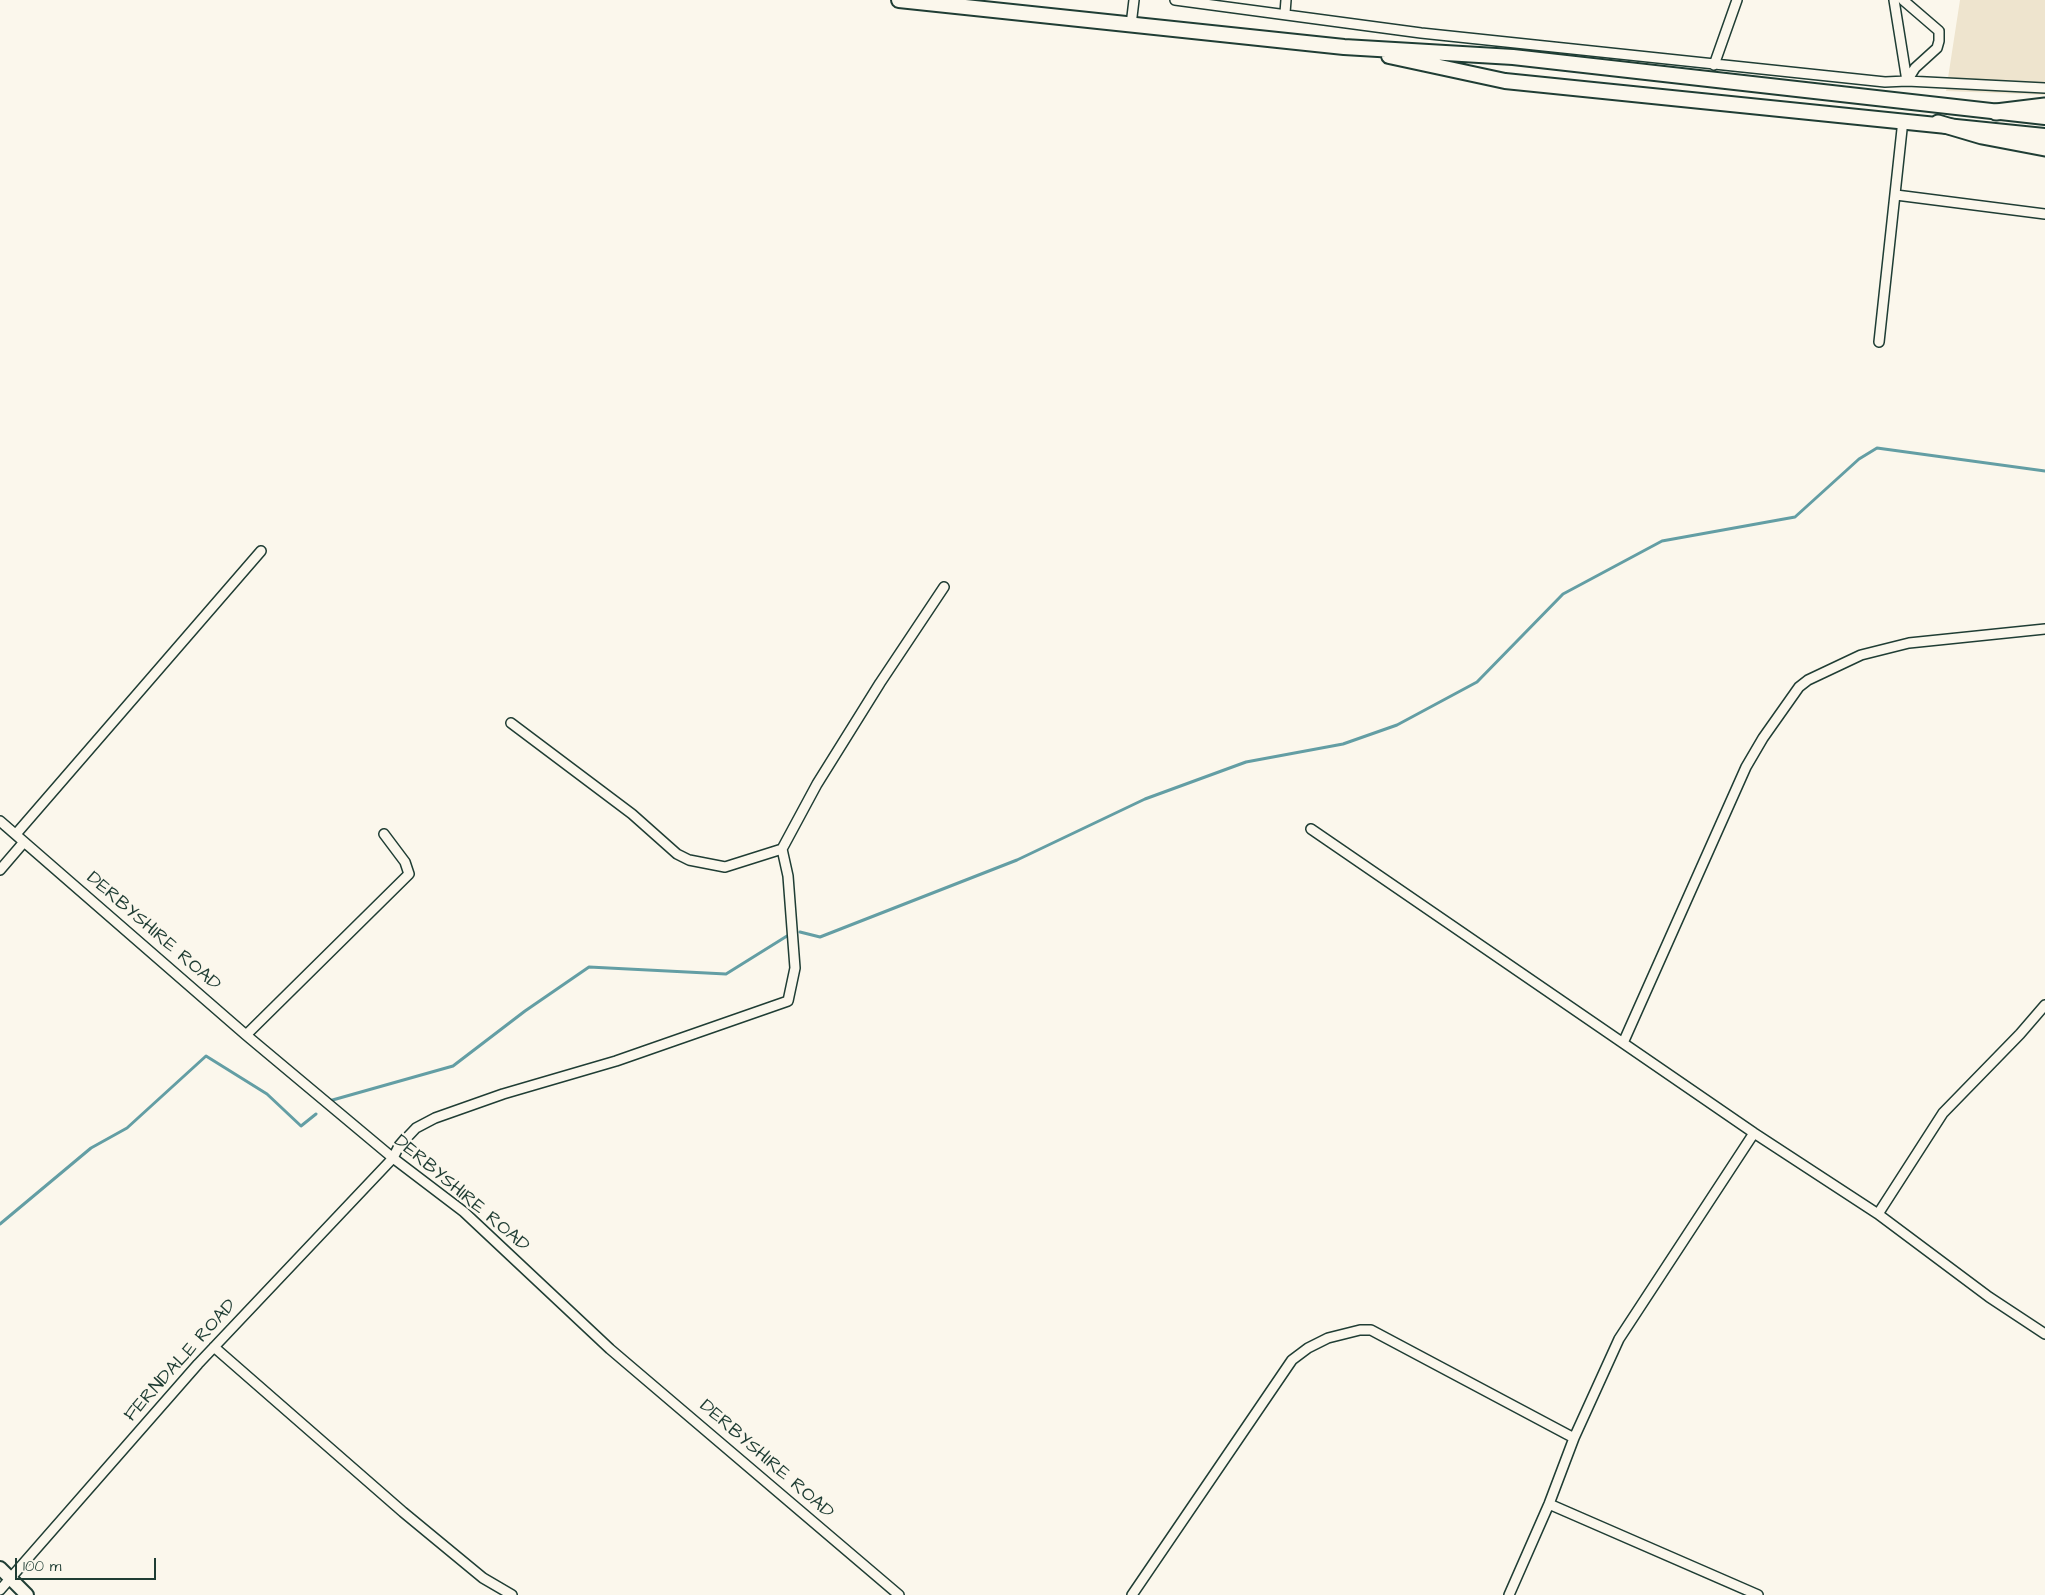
<!DOCTYPE html>
<style>
body{margin:0}
#map{position:relative;width:2045px;height:1595px;overflow:hidden;background:#fbf7ec;font-family:"Architects Daughter",sans-serif}
canvas{display:block}
.scale{position:absolute;left:15px;top:1558px;width:141px;height:22px;box-sizing:border-box;border:2px solid #1f3d34;border-top:0;padding-left:6px;font-size:15px;line-height:18px;white-space:nowrap;color:#1f3d34;-webkit-text-stroke:4px #fbf7ec;paint-order:stroke}
</style>
<div id="map">
<canvas width="2045" height="1595"></canvas>
<div class="scale">100 m</div>
</div>
<script>
const ctx = document.querySelector('canvas').getContext('2d');
ctx.lineJoin = 'round';
function fill(path, color) {
  ctx.fillStyle = color;
  ctx.fill(path, 'evenodd');
}
function toPath(rows) {
  const path = new Path2D();
  for (const r of rows) {
    path.moveTo(r[0], r[1]);
    for (let i = 2; i < r.length; i += 2) path.lineTo(r[i], r[i + 1]);
  }
  return path;
}
function stroke(path, color, width, dash) {
  ctx.strokeStyle = color;
  ctx.lineWidth = width;
  ctx.lineCap = dash ? 'butt' : 'round';
  ctx.setLineDash(dash || []);
  ctx.stroke(path);
}
function drawText(font, color, halo, rows, align = 'center') {
  ctx.font = font + ' "Architects Daughter",sans-serif';
  ctx.lineWidth = 5;
  ctx.setLineDash([]);
  ctx.textBaseline = 'middle';
  ctx.strokeStyle = halo;
  ctx.fillStyle = color;
  for (const [text, x, y, turn = 0] of rows) {
    ctx.save();
    ctx.translate(x, y);
    ctx.rotate((+turn || 0) * Math.PI / 180);
    ctx.textAlign = isNaN(turn) ? turn : align;
    if (halo) ctx.strokeText(text, 0, 0);
    ctx.fillText(text, 0, 0);
    ctx.restore();
  }
}
const built = toPath([
 [1960,0,2045,0,2045,95,1946,91]
]);
const stream = toPath([
 [800,932,820,937,1017,860,1145,799,1246,762,1343,744,1397,725,1477,682,1563,594,1662,541,1795,517,1859,459,1877,448,2045,471],
 [329,1101,453,1066,525,1011,589,967,726,974,787,936],
 [0,1224,91,1148,127,1128,206,1056,267,1094,301,1126,316,1114]
]);
const street = toPath([
 [1175,0,1421,33,1885,82,1907,81,1915,68,1937,48,1939,41,1939,31,1903,0],
 [1894,0,1907,81,2045,88],
 [1285,13,1286,0],
 [1131,25,1134,0],
 [1714,65,1737,0],
 [1896,195,2045,214],
 [1879,342,1903,120],
 [2045,629,1909,643,1861,655,1808,680,1799,687,1763,738,1746,767,1623,1043,1754,1133,1878,1214,1989,1297,2045,1334],
 [511,723,632,814,677,854,689,860,725,867,782,849],
 [0,821,246,1035,393,1158,464,1212,610,1349,899,1595],
 [1311,829,1623,1043],
 [16,834,261,551],
 [0,870,24,842],
 [246,1035,409,874,405,862,384,834],
 [1878,1214,1943,1113,2020,1034,2045,1005],
 [214,1347,403,1512,483,1578,512,1595],
 [1549,1504,1758,1595],
 [0,1590,198,1364,393,1158,399,1146,416,1128,435,1118,503,1094,616,1061,788,1001,795,968,788,876,782,849,817,784,880,683,944,587],
 [1132,1595,1292,1360,1308,1348,1328,1338,1360,1330,1371,1330,1574,1438],
 [1509,1595,1549,1504,1574,1438,1619,1339,1754,1133]
]);
const secondary = toPath([
 [0,1568,27,1595]
]);
const primary = toPath([
 [899,0,1344,47,1513,57,2045,117],
 [1389,56,1505,81,2045,136]
]);
const highway = toPath([
 [1996,112,2045,106],
 [1938,123,1982,136,2045,148]
]);
const streetNames = [
 ["DERBYSHIRE ROAD",153,932,41],
 ["DERBYSHIRE ROAD",461,1194,40],
 ["FERNDALE ROAD",181,1361,-48],
 ["DERBYSHIRE ROAD",766,1460,41]
];
fill(built, '#eee4ce');
stroke(stream, '#639ea4', 3);
stroke(street, '#1f3d34', 12);
stroke(secondary, '#1f3d34', 16);
stroke(primary, '#1f3d34', 18);
stroke(highway, '#1f3d34', 19);
stroke(street, '#fbf7ec', 9);
stroke(secondary, '#fbf7ec', 12);
stroke(primary, '#fbf7ec', 14);
stroke(highway, '#fbf7ec', 15);
drawText('19px', '#1f3d34', '#fbf7ec', streetNames);
</script>
